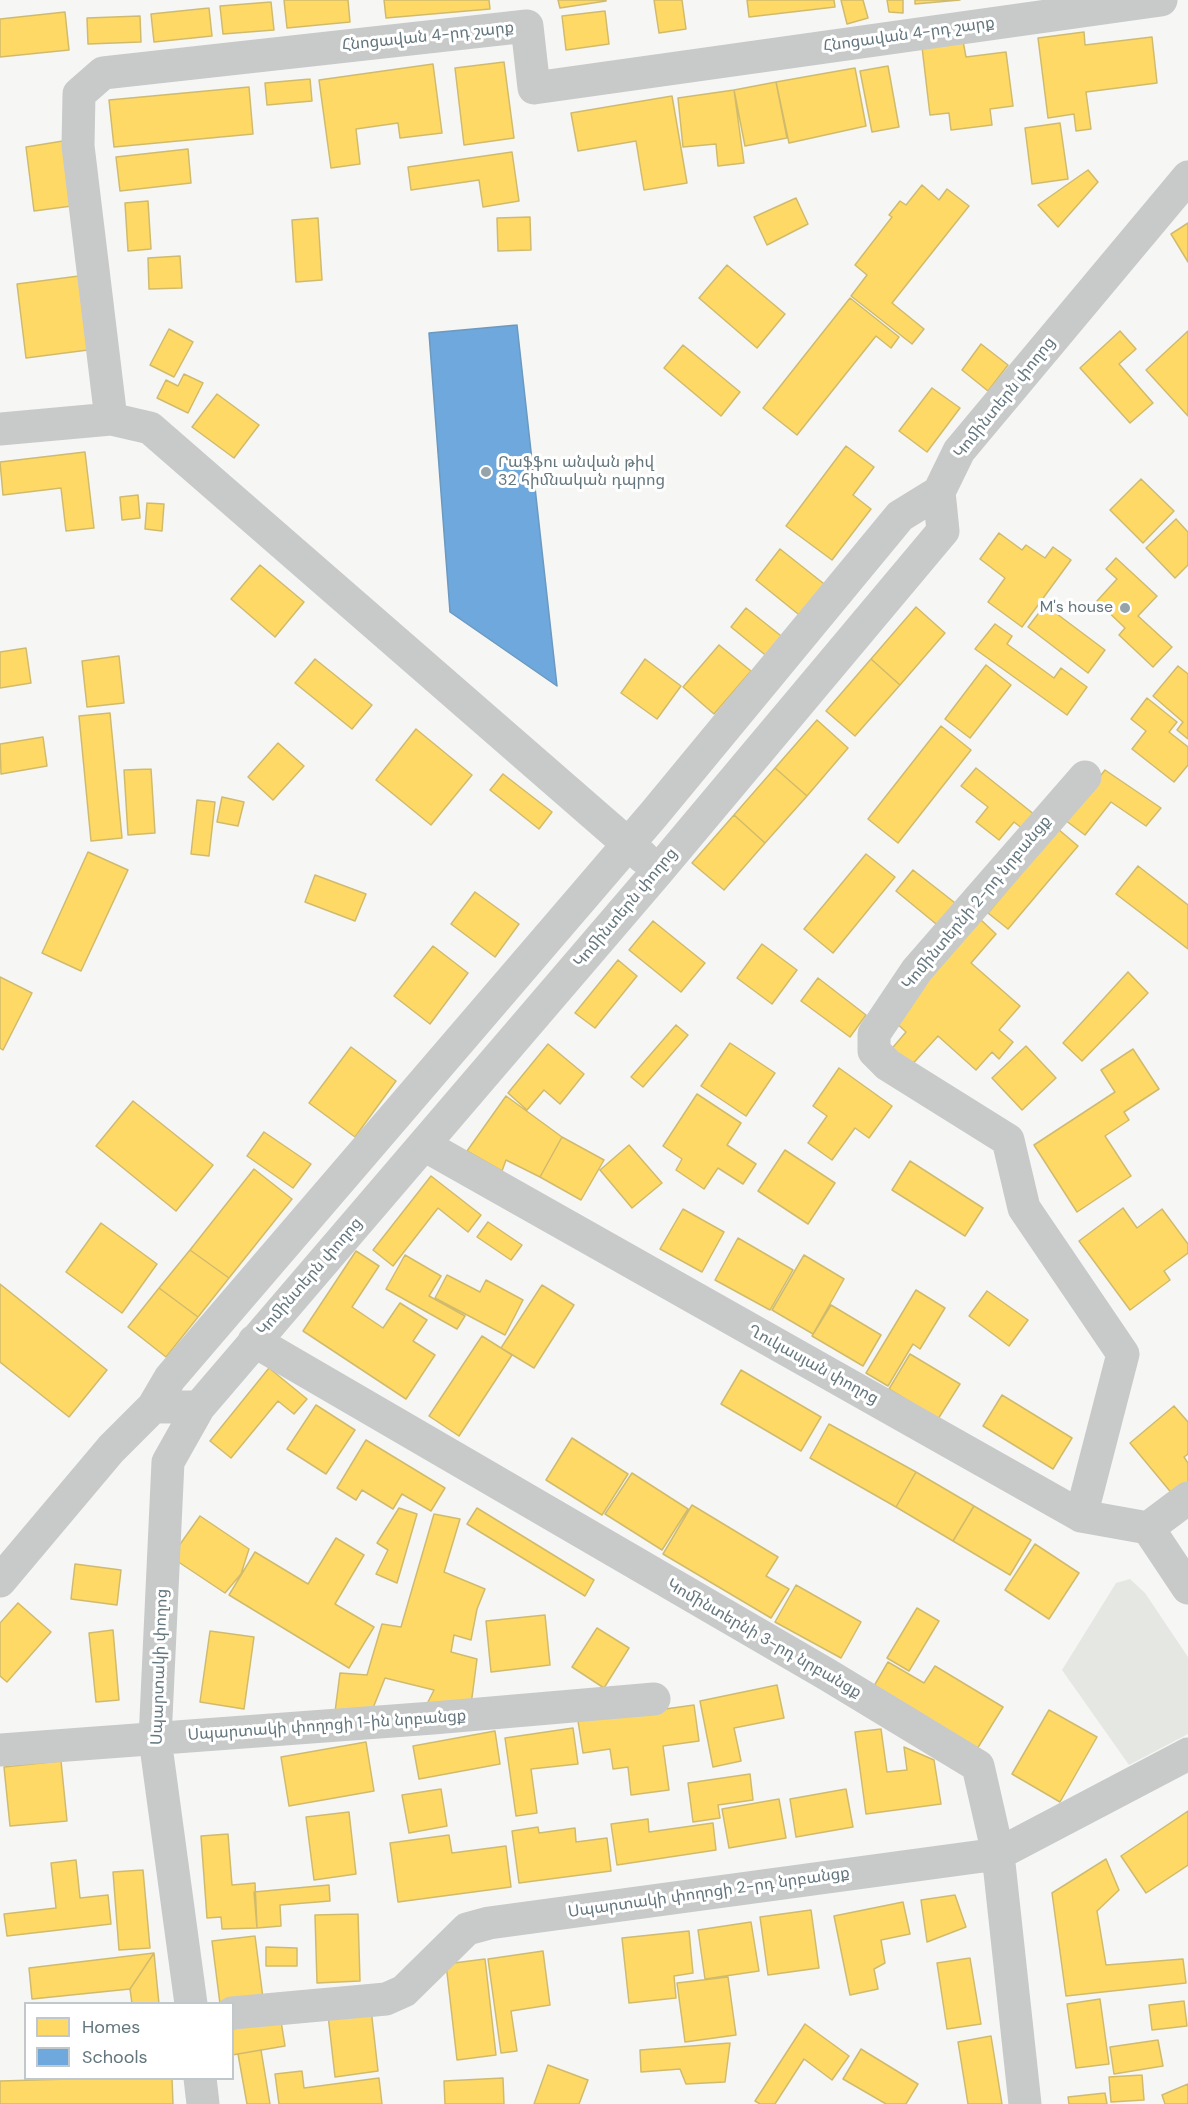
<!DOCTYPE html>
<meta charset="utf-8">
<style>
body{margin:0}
#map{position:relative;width:1188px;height:2104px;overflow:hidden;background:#f6f6f5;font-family:"DM Sans",sans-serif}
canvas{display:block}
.legend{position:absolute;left:24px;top:2002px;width:210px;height:78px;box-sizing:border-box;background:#fff;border:2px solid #c1c8cb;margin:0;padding:8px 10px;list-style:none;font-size:18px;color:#63767e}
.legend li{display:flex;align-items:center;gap:12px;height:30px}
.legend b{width:30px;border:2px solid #c1c8cb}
</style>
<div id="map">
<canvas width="1188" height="2104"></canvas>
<ul class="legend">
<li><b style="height:16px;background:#ffd966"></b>Homes</li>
<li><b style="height:16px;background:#6fa8dc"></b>Schools</li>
</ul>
</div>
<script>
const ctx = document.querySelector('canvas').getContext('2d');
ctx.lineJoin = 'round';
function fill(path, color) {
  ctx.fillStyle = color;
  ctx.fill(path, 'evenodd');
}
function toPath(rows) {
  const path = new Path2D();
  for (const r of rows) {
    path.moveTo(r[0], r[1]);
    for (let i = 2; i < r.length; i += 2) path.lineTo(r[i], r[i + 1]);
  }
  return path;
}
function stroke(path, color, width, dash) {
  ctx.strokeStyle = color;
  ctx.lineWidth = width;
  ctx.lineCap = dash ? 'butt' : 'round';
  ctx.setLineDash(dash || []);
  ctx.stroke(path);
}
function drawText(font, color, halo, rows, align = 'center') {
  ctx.font = font + ' "DM Sans","Noto Sans Armenian",sans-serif';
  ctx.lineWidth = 6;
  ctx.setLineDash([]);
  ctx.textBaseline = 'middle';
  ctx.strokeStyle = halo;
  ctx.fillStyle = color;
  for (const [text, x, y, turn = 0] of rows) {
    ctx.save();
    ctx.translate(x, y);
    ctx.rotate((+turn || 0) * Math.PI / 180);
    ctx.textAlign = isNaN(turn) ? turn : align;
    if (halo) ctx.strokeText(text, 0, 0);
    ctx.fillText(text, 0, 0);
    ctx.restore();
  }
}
const green = toPath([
 [1130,1579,1145,1593,1188,1657,1188,1734,1129,1765,1062,1670,1116,1583]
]);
const homes = toPath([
 [284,0,348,0,350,22,287,28,284,0],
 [384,0,489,0,490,9,386,18,384,0],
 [558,0,606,0,606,1,560,8,558,0],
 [654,0,682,0,686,29,659,33,654,0],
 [747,0,834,0,835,7,749,17,747,0],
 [841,0,863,0,868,18,847,24,841,0],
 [887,0,903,0,903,13,889,12,887,0],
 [915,0,960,0,915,4,915,0],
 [271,2,274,30,223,34,220,6,271,2],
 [209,8,212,36,154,42,151,14,209,8],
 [605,11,609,44,566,50,562,16,605,11],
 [65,12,69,50,0,57,0,19,65,12],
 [140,16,141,42,88,44,87,18,140,16],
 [1084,32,1085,45,1152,37,1157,83,1086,92,1091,129,1076,131,1074,114,1048,118,1038,38,1084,32],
 [963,41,966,57,1006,52,1013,106,990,109,992,125,951,130,949,113,930,115,922,47,963,41],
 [504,62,514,138,464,145,455,68,504,62],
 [433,64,442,133,400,138,398,123,356,129,360,164,331,168,319,80,433,64],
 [888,66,899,127,872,132,860,71,888,66],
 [855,68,866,126,789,143,776,82,855,68],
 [310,79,312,101,267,105,265,83,310,79],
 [776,82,787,138,745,146,734,90,776,82],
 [249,87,253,134,114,147,109,100,249,87],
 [734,90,744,163,718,166,716,144,683,147,678,98,734,90],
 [672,96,687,183,644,190,636,141,578,151,571,113,672,96],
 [1060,123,1068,179,1032,184,1025,128,1060,123],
 [63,141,72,206,34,211,26,147,63,141],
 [188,149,191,183,120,191,116,157,188,149],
 [512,152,519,201,483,207,479,180,411,190,408,167,512,152],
 [1088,170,1098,182,1058,227,1038,205,1088,170],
 [922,185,939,200,947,189,969,206,892,303,924,329,912,344,851,296,867,275,855,265,892,217,889,215,900,201,906,205,922,185],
 [796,198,808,224,767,245,754,217,796,198],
 [148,201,151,249,128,251,125,203,148,201],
 [530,217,531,250,498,251,497,218,530,217],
 [318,218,322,280,296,282,292,220,318,218],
 [1188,223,1188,262,1171,234,1188,223],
 [180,256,182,288,149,289,148,258,180,256],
 [727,265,785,314,757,348,699,298,727,265],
 [79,276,88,350,26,358,17,284,79,276],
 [850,298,899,337,891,348,876,336,797,435,763,408,850,298],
 [169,329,193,342,174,377,150,365,169,329],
 [1120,331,1136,349,1119,364,1153,403,1130,423,1080,368,1120,331],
 [1188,331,1188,416,1146,370,1188,331],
 [981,344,1008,365,988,391,962,370,981,344],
 [683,345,740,392,721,416,664,368,683,345],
 [184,374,203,383,188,413,157,398,166,380,178,386,184,374],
 [932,388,960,408,927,452,899,431,932,388],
 [217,394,259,425,234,458,192,427,217,394],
 [846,446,874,467,853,495,871,509,832,560,786,526,846,446],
 [85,452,94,528,66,531,61,488,3,495,0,462,85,452],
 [1141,479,1174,511,1143,543,1110,510,1141,479],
 [138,495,140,518,122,520,120,497,138,495],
 [147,503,164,504,162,531,145,529,147,503],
 [1176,519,1188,532,1188,565,1175,578,1146,548,1176,519],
 [999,533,1022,550,1026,545,1045,558,1053,547,1071,560,1022,627,988,602,1005,578,980,559,999,533],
 [780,549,833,591,808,622,756,580,780,549],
 [1116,558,1157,596,1138,616,1172,647,1153,667,1119,635,1125,628,1097,601,1117,579,1106,569,1116,558],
 [260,565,304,602,275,637,231,599,260,565],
 [1045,605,1105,650,1088,673,1028,627,1045,605],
 [916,607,945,633,900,685,871,659,916,607],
 [746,608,785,639,769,658,731,627,746,608],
 [995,624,1012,636,1007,644,1054,678,1061,668,1087,687,1067,715,975,649,995,624],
 [719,645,751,671,714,714,683,687,719,645],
 [26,648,31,683,0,688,0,652,26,648],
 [119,656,124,703,87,707,82,661,119,656],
 [315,659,372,705,352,729,295,683,315,659],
 [645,659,681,686,657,719,621,693,645,659],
 [871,659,900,685,855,736,826,711,871,659],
 [986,665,1011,685,970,738,945,719,986,665],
 [1178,666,1188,674,1188,739,1177,730,1183,722,1153,696,1178,666],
 [1147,698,1177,722,1169,732,1188,747,1188,765,1174,782,1132,749,1146,731,1131,719,1147,698],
 [110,713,122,838,91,841,79,716,110,713],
 [817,720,848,748,807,796,775,768,817,720],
 [941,726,971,750,898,843,868,819,941,726],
 [416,729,472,775,431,825,376,780,416,729],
 [43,737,47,766,1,774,0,744,43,737],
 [278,743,304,766,273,800,248,777,278,743],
 [775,768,807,796,765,843,734,815,775,768],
 [976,768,1035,815,1023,829,1014,822,999,840,976,822,988,807,961,786,976,768],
 [151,769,155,833,128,835,124,770,151,769],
 [1105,770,1161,808,1146,826,1111,802,1085,835,1065,820,1105,770],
 [503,774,552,812,539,829,490,790,503,774],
 [222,797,244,802,238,826,217,822,222,797],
 [197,800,215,802,209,856,191,854,197,800],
 [734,815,765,843,724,890,692,863,734,815],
 [1058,829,1078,846,1008,929,988,913,1058,829],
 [88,852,128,870,81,971,42,953,88,852],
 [866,854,895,877,833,953,804,929,866,854],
 [1138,866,1188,905,1188,949,1116,894,1138,866],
 [913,870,959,906,941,928,896,891,913,870],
 [315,875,366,894,355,921,305,902,315,875],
 [475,892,519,924,495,957,451,924,475,892],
 [981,920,996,934,971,963,1020,1006,999,1030,1013,1042,999,1059,992,1052,976,1070,938,1036,908,1069,889,1052,906,1032,892,1019,981,920],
 [653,921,705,963,681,992,629,950,653,921],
 [762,944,797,970,772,1004,737,978,762,944],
 [433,946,468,973,430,1024,394,996,433,946],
 [618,960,637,976,595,1028,575,1013,618,960],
 [1128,972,1148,993,1082,1061,1063,1043,1128,972],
 [0,977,32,993,3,1050,0,1048,0,977],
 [818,978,866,1015,850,1037,801,1001,818,978],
 [676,1025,688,1035,643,1087,631,1077,676,1025],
 [730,1043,775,1073,746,1116,701,1086,730,1043],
 [548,1044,584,1074,560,1104,544,1090,527,1110,508,1093,548,1044],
 [1026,1046,1056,1078,1022,1110,992,1078,1026,1046],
 [351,1047,396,1081,355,1137,309,1103,351,1047],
 [1133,1049,1159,1089,1124,1112,1129,1120,1105,1136,1131,1176,1077,1212,1034,1145,1115,1092,1101,1070,1133,1049],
 [839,1068,892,1106,869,1138,855,1128,832,1160,808,1143,827,1116,813,1106,839,1068],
 [697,1094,741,1123,727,1145,756,1164,743,1184,718,1168,704,1189,676,1170,682,1159,663,1146,697,1094],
 [506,1096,562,1137,540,1177,506,1160,502,1171,467,1151,506,1096],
 [133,1101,213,1165,176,1211,96,1146,133,1101],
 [264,1132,311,1164,293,1188,247,1156,264,1132],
 [562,1137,604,1160,581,1200,540,1177,562,1137],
 [629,1145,662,1183,632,1208,600,1170,629,1145],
 [785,1150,835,1183,808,1224,758,1191,785,1150],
 [910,1161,983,1208,965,1236,892,1190,910,1161],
 [254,1169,292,1199,229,1278,190,1250,254,1169],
 [431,1176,481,1215,468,1232,438,1208,393,1266,373,1250,431,1176],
 [1123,1208,1137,1228,1162,1209,1188,1244,1188,1253,1164,1271,1170,1280,1130,1310,1079,1241,1123,1208],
 [683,1209,724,1232,702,1272,660,1249,683,1209],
 [488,1222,522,1245,511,1260,477,1237,488,1222],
 [101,1223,157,1264,122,1313,66,1272,101,1223],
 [738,1238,793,1270,770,1310,715,1280,738,1238],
 [190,1250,229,1278,198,1317,159,1288,190,1250],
 [356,1251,379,1266,352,1307,383,1328,400,1303,427,1320,413,1341,435,1355,406,1399,303,1331,356,1251],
 [405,1255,441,1276,429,1296,465,1316,457,1329,386,1289,405,1255],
 [804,1255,844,1279,813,1334,772,1310,804,1255],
 [447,1275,480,1292,486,1280,523,1300,505,1335,435,1298,447,1275],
 [0,1284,107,1370,69,1417,0,1362,0,1284],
 [542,1285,574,1305,534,1368,501,1348,542,1285],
 [159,1288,198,1317,166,1357,128,1327,159,1288],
 [916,1290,945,1308,920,1349,913,1344,888,1386,866,1373,916,1290],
 [987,1291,1028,1320,1009,1346,969,1316,987,1291],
 [831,1305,881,1335,863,1366,812,1336,831,1305],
 [482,1336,512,1355,459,1436,429,1416,482,1336],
 [910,1354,960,1384,938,1419,889,1389,910,1354],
 [269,1368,307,1399,294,1414,278,1401,231,1458,210,1441,269,1368],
 [741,1370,821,1417,801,1451,721,1404,741,1370],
 [1002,1395,1072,1438,1053,1469,983,1426,1002,1395],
 [316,1405,355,1430,326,1474,287,1449,316,1405],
 [1174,1406,1188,1422,1188,1454,1184,1457,1188,1463,1188,1485,1174,1496,1130,1443,1174,1406],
 [829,1424,916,1472,896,1507,810,1458,829,1424],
 [572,1438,628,1474,602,1515,546,1480,572,1438],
 [366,1440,445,1488,431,1511,402,1494,393,1509,362,1490,356,1500,337,1488,366,1440],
 [916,1472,974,1506,953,1541,896,1507,916,1472],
 [632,1473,688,1509,662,1550,605,1514,632,1473],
 [692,1505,778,1557,766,1576,789,1589,771,1618,663,1554,692,1505],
 [974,1506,1031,1540,1010,1575,953,1541,974,1506],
 [399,1508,417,1514,397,1583,376,1574,388,1550,377,1543,399,1508],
 [477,1508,594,1580,585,1596,467,1524,477,1508],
 [434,1514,460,1519,444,1572,485,1589,477,1609,471,1640,454,1635,451,1652,477,1659,471,1705,424,1710,434,1690,385,1678,371,1713,335,1712,340,1673,367,1675,382,1624,401,1627,434,1514],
 [200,1516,249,1549,241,1574,225,1593,171,1557,200,1516],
 [336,1538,364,1555,335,1604,374,1627,349,1668,229,1595,255,1552,308,1584,336,1538],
 [1035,1544,1079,1573,1049,1619,1005,1590,1035,1544],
 [75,1564,121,1570,117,1605,71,1599,75,1564],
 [796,1585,861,1622,841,1658,775,1622,796,1585],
 [18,1603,51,1632,7,1682,0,1676,0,1623,18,1603],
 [917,1608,939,1621,909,1671,887,1658,917,1608],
 [545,1615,550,1665,491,1672,486,1621,545,1615],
 [597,1628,629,1648,604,1688,572,1667,597,1628],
 [113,1630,119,1700,96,1702,89,1633,113,1630],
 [210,1631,254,1637,244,1709,200,1702,210,1631],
 [888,1662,924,1683,935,1666,1003,1707,977,1749,874,1686,888,1662],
 [777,1685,784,1718,734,1728,741,1761,713,1767,700,1701,777,1685],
 [694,1705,699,1741,663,1746,669,1790,631,1795,628,1767,613,1769,610,1749,583,1753,578,1721,694,1705],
 [1049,1710,1097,1737,1060,1802,1012,1774,1049,1710],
 [573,1728,578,1764,531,1769,537,1813,516,1816,505,1738,573,1728],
 [881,1729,887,1772,907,1770,904,1747,934,1760,941,1804,866,1814,855,1732,881,1729],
 [495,1731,500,1764,419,1779,413,1746,495,1731],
 [366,1742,374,1791,289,1806,281,1757,366,1742],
 [61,1761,67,1821,10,1826,4,1767,61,1761],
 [750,1774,753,1800,718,1805,720,1818,693,1822,688,1783,750,1774],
 [441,1789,447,1826,409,1833,402,1795,441,1789],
 [846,1789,853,1827,796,1837,790,1799,846,1789],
 [779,1799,786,1838,729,1848,722,1809,779,1799],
 [1188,1811,1188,1865,1146,1893,1121,1856,1188,1811],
 [349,1812,356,1874,314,1880,306,1817,349,1812],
 [648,1819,649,1832,713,1823,716,1850,617,1865,611,1824,648,1819],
 [538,1827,539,1833,575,1828,576,1842,607,1838,611,1871,519,1883,512,1831,538,1827],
 [228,1834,232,1885,255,1883,257,1928,222,1929,221,1917,207,1918,201,1836,228,1834],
 [449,1835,452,1853,506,1846,511,1887,398,1902,390,1843,449,1835],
 [1106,1859,1119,1890,1097,1911,1106,1965,1183,1959,1186,1983,1066,1996,1052,1893,1106,1859],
 [76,1860,80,1898,108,1895,111,1924,7,1936,4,1914,56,1908,51,1863,76,1860],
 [143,1870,150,1948,119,1950,113,1872,143,1870],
 [329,1885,330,1901,280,1905,281,1926,257,1928,254,1892,329,1885],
 [955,1895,966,1927,927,1942,921,1900,955,1895],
 [903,1902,910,1934,881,1940,885,1963,874,1969,878,1989,850,1995,834,1916,903,1902],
 [811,1910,819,1968,768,1975,760,1917,811,1910],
 [358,1914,360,1981,317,1983,315,1915,358,1914],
 [751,1922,759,1971,705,1979,698,1930,751,1922],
 [689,1931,693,1973,674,1976,676,1998,629,2003,622,1938,689,1931],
 [255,1936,263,1998,220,2004,212,1941,255,1936],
 [266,1947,297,1948,297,1966,266,1966,266,1947],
 [543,1951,550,2005,511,2011,517,2051,501,2053,488,1959,543,1951],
 [154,1953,159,2004,132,2004,130,1989,154,1953],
 [154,1953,130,1989,32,1999,29,1968,154,1953],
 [970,1958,981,2024,947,2029,937,1963,970,1958],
 [485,1959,496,2055,457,2060,446,1964,485,1959],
 [728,1977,736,2035,685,2042,677,1983,728,1977],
 [1100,1999,1109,2064,1076,2068,1067,2004,1100,1999],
 [1184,2001,1187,2026,1152,2030,1149,2005,1184,2001],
 [371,2009,378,2071,335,2077,328,2015,371,2009],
 [281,2021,285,2046,232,2055,232,2029,281,2021],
 [805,2024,849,2056,832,2080,804,2059,775,2104,760,2104,755,2101,805,2024],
 [991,2036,1002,2104,968,2104,958,2042,991,2036],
 [1158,2040,1163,2066,1114,2074,1110,2047,1158,2040],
 [730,2043,725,2082,686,2084,680,2069,641,2072,640,2050,730,2043],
 [861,2049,918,2084,906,2104,886,2104,843,2079,861,2049],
 [261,2050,270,2104,247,2104,238,2054,261,2050],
 [548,2065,588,2080,579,2104,534,2104,548,2065],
 [302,2071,304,2088,379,2078,382,2104,279,2104,275,2074,302,2071],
 [1142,2075,1144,2100,1111,2102,1109,2077,1142,2075],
 [106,2078,172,2078,173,2104,0,2104,0,2081,106,2078],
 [503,2078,504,2104,445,2104,444,2081,503,2078],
 [1188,2084,1188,2104,1165,2104,1162,2095,1188,2084],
 [1105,2093,1107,2104,1069,2104,1068,2097,1105,2093]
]);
const schools = toPath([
 [517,325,557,686,450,612,429,333,517,325]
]);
const minor = toPath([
 [111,419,78,146,79,94,103,73,527,26,534,88,1161,0],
 [0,429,111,419,150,428,643,857],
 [424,1145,1081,1516,1148,1528,1188,1588],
 [254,1341,828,1675,978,1766,998,1854,1025,2104],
 [153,1407,170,1378,654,814,900,516,939,492],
 [1081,1516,1123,1354,1024,1208,1008,1140,888,1065,874,1051,874,1034,917,970,1085,777],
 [1148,1528,1188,1498],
 [0,1581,111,1449,153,1407,199,1407,658,871,943,531,939,492,959,451,1188,177],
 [0,1750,433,1718,654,1699],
 [191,2004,155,1739,168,1462,199,1407],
 [232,2013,386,1999,404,1991,467,1929,489,1923,998,1854,1188,1754],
 [200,2078,203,2104]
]);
const markers = [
 [486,472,6,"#96a3a8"],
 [1125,608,6,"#96a3a8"]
];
const streetNames = [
 ["Հնոցավան 4-րդ շարք",909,35,-8],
 ["Հնոցավան 4-րդ շարք",428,37,-6],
 ["Կոմինտերն փողոց",1005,398,-51],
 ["Կոմինտերնի 2-րդ նրբանցք",977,903,-50],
 ["Կոմինտերն փողոց",626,908,-50],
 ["Կոմինտերն փողոց",310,1277,-49],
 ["Ղուկասյան փողոց",813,1365,29],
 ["Կոմինտերնի 3-րդ նրբանցք",764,1639,30],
 ["Սպարտակի փողոց",160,1667,-88],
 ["Սպարտակի փողոցի 1-ին նրբանցք",327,1726,-4],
 ["Սպարտակի փողոցի 2-րդ նրբանցք",709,1893,-8]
];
const poiNames = [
 ["Րաֆֆու անվան թիվ",498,463],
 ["32 հիմնական դպրոց",498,481],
 ["M's house",1113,608,"right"]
];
fill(green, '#e5e8e2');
fill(homes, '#ffd966');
stroke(homes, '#d0bb6d', 1.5);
fill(schools, '#6fa8dc');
stroke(schools, '#6b99c0', 1.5);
stroke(minor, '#c8caca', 33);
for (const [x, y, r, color] of markers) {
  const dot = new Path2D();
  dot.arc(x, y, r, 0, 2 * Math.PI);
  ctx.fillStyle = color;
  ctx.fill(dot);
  stroke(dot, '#fff', 2);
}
drawText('16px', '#63767e', '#fff', streetNames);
drawText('16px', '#63767e', '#fff', poiNames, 'left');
</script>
